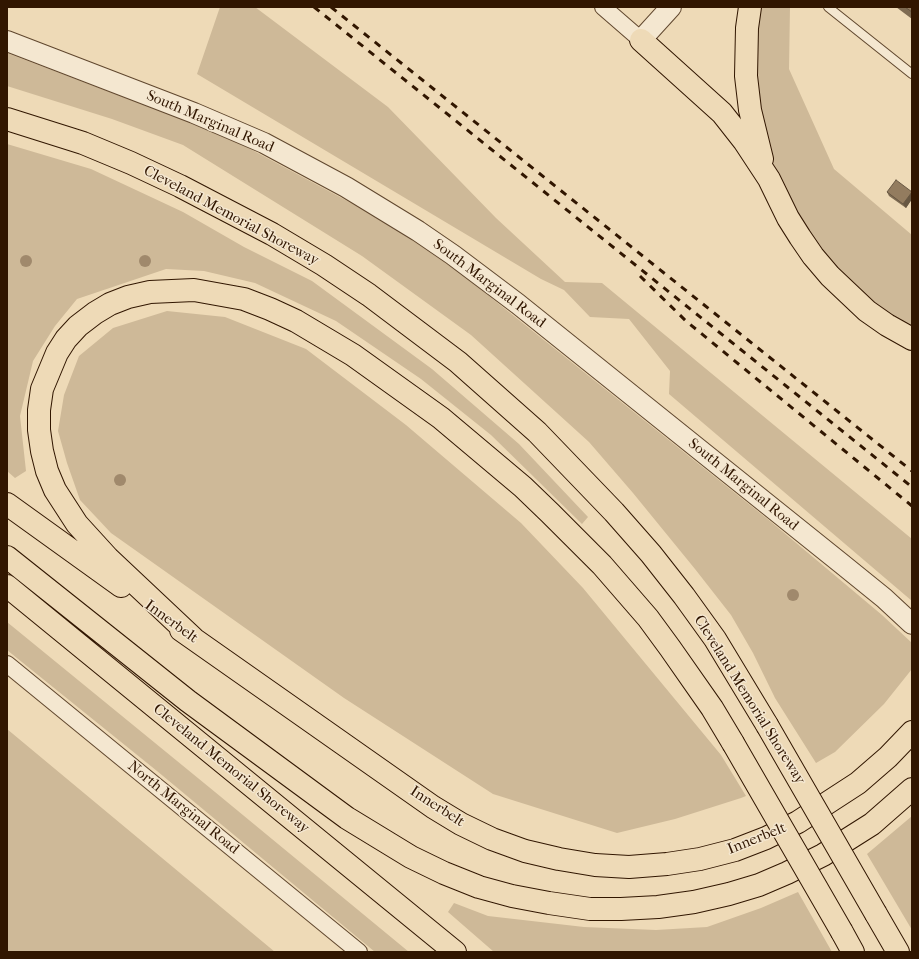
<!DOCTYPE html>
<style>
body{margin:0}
#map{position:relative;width:919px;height:959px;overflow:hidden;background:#eedab7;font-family:"IM FELL French Canon",serif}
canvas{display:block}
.frame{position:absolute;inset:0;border:8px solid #311600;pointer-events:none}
</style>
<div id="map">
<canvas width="919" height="959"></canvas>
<div class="frame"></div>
</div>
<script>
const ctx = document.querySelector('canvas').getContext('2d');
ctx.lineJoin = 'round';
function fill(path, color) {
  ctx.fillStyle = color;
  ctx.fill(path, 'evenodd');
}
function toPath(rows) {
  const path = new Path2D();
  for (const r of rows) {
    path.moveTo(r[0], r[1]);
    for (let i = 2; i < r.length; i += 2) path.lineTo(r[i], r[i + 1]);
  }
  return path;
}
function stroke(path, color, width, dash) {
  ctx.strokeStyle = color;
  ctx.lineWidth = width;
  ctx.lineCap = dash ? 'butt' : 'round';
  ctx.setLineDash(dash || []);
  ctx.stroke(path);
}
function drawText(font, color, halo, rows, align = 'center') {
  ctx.font = font + ' "IM FELL French Canon",serif';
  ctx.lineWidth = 3;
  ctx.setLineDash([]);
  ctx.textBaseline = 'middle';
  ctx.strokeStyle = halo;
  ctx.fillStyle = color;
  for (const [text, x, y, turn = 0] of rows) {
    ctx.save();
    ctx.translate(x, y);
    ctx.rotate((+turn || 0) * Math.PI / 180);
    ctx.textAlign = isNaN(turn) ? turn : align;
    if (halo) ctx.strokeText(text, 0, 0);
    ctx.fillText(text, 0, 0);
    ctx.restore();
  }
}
const green = toPath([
 [220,7,255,7,388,107,496,218,565,282,602,283,912,539,912,601,669,394,670,371,629,319,590,317,564,290,541,279,197,74],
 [750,7,790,7,789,69,834,169,912,235,912,339,830,276,758,143],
 [7,53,226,136,353,204,405,235,464,276,770,521,882,615,912,643,912,669,884,704,835,752,816,763,775,698,753,653,731,615,695,569,633,493,589,442,471,335,362,256,183,145,112,119,7,86],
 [7,144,91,169,183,212,244,247,312,281,432,369,519,444,588,517,582,524,491,435,421,379,336,321,255,283,204,271,166,269,77,299,55,326,33,361,20,416,26,471,15,478,7,471],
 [167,311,225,317,306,349,406,425,521,523,583,588,721,755,746,796,741,798,675,819,617,833,493,794,344,698,111,533,80,500,67,463,58,431,64,395,79,356,113,328],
 [7,622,215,792,409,952,375,952,157,771,7,650],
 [7,729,275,952,7,952],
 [912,816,912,930,867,854],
 [798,892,832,952,494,952,448,912,454,903,488,916,584,927,656,930,707,927,761,908]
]);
const service = toPath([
 [828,7,912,74]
]);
const minor = toPath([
 [603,7,641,40],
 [7,664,359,952]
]);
const tertiary = toPath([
 [641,40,671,7],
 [7,41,194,113,264,143,346,187,418,231,453,255,518,304,842,564,884,598,912,624]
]);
const motorway = toPath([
 [750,7,747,28,746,76,750,110,762,159],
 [641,40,722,113,744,141,769,179,788,218,800,237,813,256,830,276,867,311,887,325,912,339],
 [7,119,83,143,131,163,180,186,272,234,324,265,369,295,458,362,537,432,614,512,651,554,684,596,715,639,767,725],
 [7,504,121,586],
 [7,557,188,701,347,818,411,857,444,873,479,887,512,896,549,903,590,909,621,909,658,907,694,902,729,894,759,885,787,873,823,855,872,824,912,789],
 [7,586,455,952],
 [181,630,433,807,461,824,492,839,525,851,559,859,595,865,629,867,667,864,700,859,735,850,766,838,798,822,858,783,888,757,912,732],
 [193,638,108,558,77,524,55,490,47,471,42,451,39,430,39,410,42,389,57,353,66,339,78,326,95,313,110,304,128,297,150,292,194,290,244,299,270,309,296,321,353,355,441,418,523,487,550,513,602,565,648,618,670,648,712,708,733,743],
 [876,914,898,952],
 [842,932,853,952]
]);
const rail = toPath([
 [314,7,912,487],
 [331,7,912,471],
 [640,276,686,321,912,506]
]);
const motorwayBridge = toPath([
 [767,725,876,914],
 [733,743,842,932]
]);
const trees = [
 [26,261],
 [145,261],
 [120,480],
 [793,595]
];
const wall = toPath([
 [896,7,912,7,912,19],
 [887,192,912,192,912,199,906,208,889,196]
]);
const shadedWall = toPath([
 [912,192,912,199,906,208,903,204]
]);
const building = toPath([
 [905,7,912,7,912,12,905,7],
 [896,180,912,192,903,204,887,192,896,180]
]);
const streetNames = [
 ["South Marginal Road",210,122,23],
 ["Cleveland Memorial Shoreway",231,216,28],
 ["South Marginal Road",489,284,37],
 ["South Marginal Road",743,485,39],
 ["Innerbelt",171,622,36],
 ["Cleveland Memorial Shoreway",749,700,58],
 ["Cleveland Memorial Shoreway",231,769,39],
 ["Innerbelt",437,807,33],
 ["North Marginal Road",183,808,39],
 ["Innerbelt",757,839,-22]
];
fill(green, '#ceb998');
stroke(service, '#60472e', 10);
stroke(minor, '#60472e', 18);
stroke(tertiary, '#60472e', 22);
stroke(motorway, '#311600', 24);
stroke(service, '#f4e7d0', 8);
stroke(minor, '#f4e7d0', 16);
stroke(tertiary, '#f4e7d0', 20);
stroke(motorway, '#eedab7', 22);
stroke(rail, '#311600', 3, [7, 7]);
stroke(motorwayBridge, '#311600', 24, []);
stroke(motorwayBridge, '#eedab7', 22);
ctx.fillStyle = '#a0896c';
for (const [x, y] of trees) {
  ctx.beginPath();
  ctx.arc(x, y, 6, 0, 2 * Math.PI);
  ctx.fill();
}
fill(wall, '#7e6b52');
fill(shadedWall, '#675742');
fill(building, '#937c5f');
stroke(building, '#675742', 1);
drawText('15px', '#311600', '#f4e7d0', streetNames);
</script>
